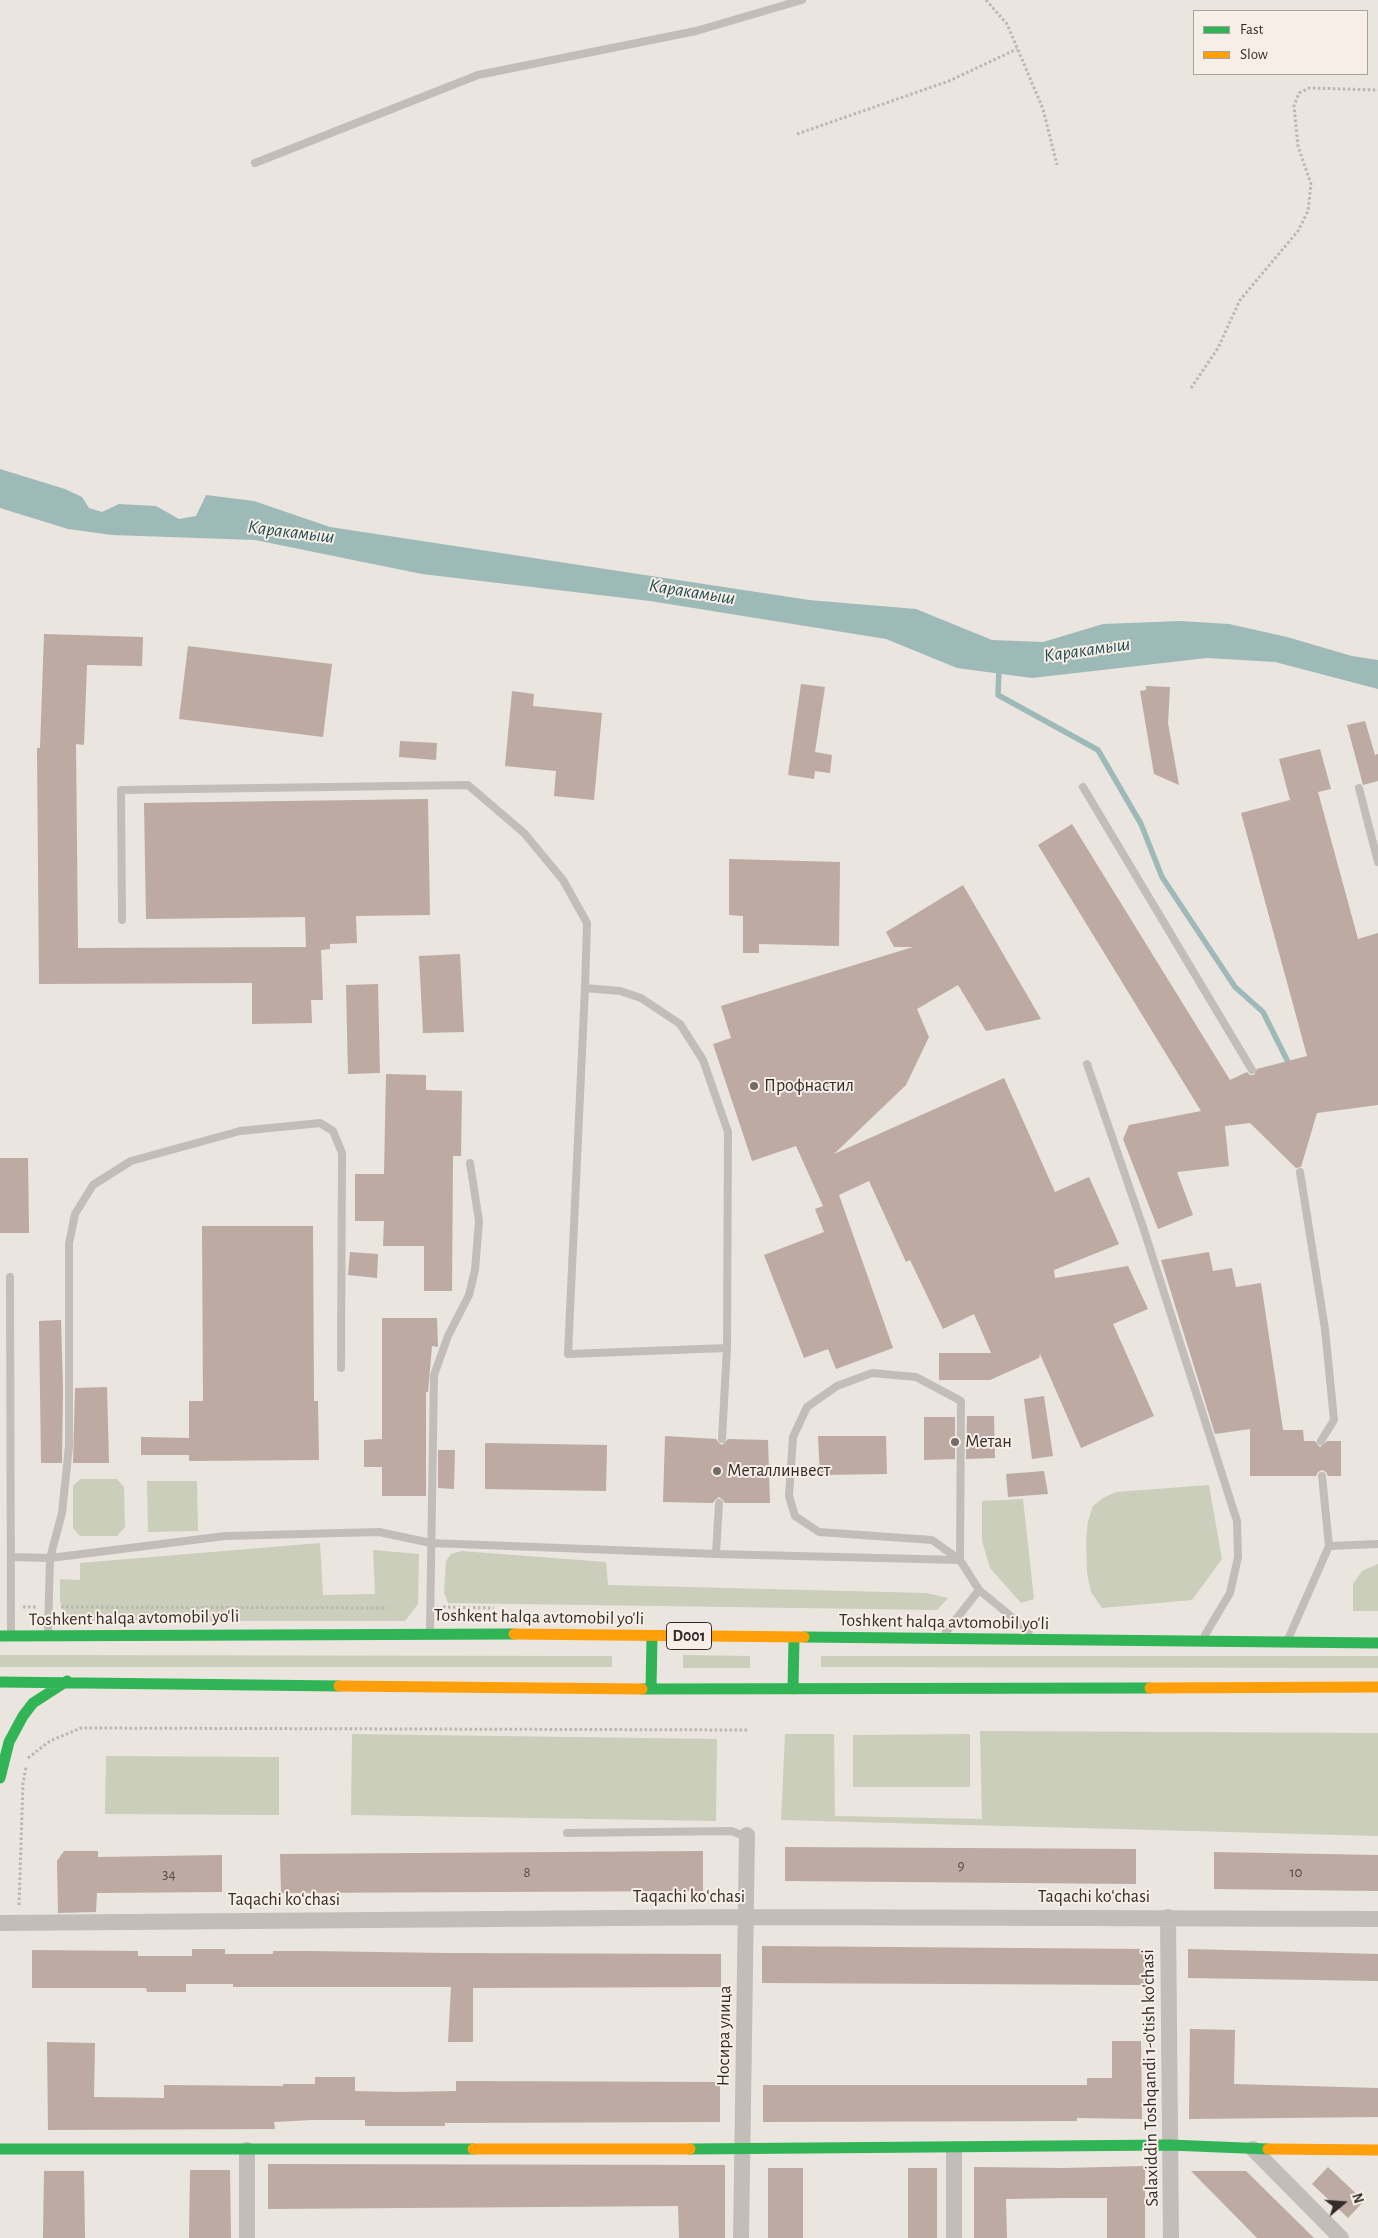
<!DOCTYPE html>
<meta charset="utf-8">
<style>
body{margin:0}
#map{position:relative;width:1378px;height:2238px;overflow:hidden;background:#eae5df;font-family:"Alegreya Sans",sans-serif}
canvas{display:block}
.legend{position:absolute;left:1193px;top:10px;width:175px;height:65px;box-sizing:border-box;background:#f7efe7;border:1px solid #a9a19b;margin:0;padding:6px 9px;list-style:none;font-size:15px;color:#332b28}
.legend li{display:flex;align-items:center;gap:10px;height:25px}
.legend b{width:25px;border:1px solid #a9a19b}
.north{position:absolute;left:1318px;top:2178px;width:50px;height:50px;-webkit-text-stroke:4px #f7efe7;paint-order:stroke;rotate:72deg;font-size:14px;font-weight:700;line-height:20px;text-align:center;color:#332b28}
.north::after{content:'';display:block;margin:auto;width:18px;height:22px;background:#332b28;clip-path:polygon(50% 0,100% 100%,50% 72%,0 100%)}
</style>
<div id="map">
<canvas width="1378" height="2238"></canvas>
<ul class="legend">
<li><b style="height:6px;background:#30b455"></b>Fast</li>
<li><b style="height:6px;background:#ff9f0a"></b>Slow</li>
</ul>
<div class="north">N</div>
</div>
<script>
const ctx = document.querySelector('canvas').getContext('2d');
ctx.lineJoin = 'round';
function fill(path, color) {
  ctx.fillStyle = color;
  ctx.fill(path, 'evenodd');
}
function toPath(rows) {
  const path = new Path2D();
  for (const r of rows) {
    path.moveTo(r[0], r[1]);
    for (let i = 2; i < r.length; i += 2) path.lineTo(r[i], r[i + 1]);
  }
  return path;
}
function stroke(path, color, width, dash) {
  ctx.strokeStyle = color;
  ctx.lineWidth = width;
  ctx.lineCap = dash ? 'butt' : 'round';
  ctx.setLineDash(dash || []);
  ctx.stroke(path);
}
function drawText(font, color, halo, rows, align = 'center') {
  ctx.font = font + ' "Alegreya Sans",sans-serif';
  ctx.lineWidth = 4;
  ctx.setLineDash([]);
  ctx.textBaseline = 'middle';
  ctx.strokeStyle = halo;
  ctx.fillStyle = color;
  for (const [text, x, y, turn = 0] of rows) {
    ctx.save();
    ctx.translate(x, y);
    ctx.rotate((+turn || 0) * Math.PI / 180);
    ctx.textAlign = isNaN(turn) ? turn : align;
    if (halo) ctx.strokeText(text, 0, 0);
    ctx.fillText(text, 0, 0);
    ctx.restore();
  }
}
const green = toPath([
 [80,1479,117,1479,124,1487,125,1527,117,1536,80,1536,73,1528,73,1486],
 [147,1481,197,1481,198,1531,148,1532],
 [1209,1485,1222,1559,1192,1600,1102,1608,1091,1592,1087,1573,1086,1540,1088,1521,1093,1506,1103,1498,1116,1492],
 [1023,1499,1034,1599,1021,1603,990,1568,982,1541,982,1501],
 [320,1543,323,1595,375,1594,373,1550,419,1554,418,1604,405,1621,74,1621,64,1612,60,1601,60,1579,80,1580,80,1563],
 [461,1551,606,1562,608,1585,926,1593,948,1598,937,1610,448,1603,444,1593,446,1561,451,1554],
 [1378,1564,1378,1611,1353,1611,1353,1584,1362,1571],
 [0,1655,612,1656,612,1667,0,1667],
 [683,1655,750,1656,750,1668,683,1668],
 [821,1656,1378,1656,1378,1668,821,1667],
 [980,1731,1378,1733,1378,1836,781,1820,785,1734,834,1734,835,1816,982,1819],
 [352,1734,717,1739,716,1821,351,1815],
 [970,1734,970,1787,853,1787,853,1735],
 [106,1756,279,1757,279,1815,105,1814]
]);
const water = toPath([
 [0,469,65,489,82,497,89,508,102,512,119,504,156,506,179,519,196,516,206,495,254,501,330,527,809,600,916,609,992,640,1043,642,1103,624,1180,621,1229,624,1287,637,1352,656,1378,660,1378,689,1275,662,1207,658,1032,678,957,668,886,639,650,601,422,574,255,540,112,535,68,529,0,508]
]);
const stream = toPath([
 [999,668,998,695,1098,750,1141,824,1162,877,1235,987,1263,1012,1287,1060]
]);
const building = toPath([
 [44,634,143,637,142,666,87,665,84,745,76,744,78,948,306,947,305,917,146,919,144,803,428,799,430,915,356,916,357,943,330,944,330,949,321,950,323,1000,311,1000,312,1023,252,1024,252,983,39,984,37,748,40,748],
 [188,646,332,664,323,737,179,719],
 [801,684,825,687,815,752,832,755,830,773,815,771,814,779,788,775],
 [1146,686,1170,687,1168,723,1179,785,1154,774,1140,691,1146,690],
 [512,691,534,694,533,706,602,713,594,800,554,796,556,771,505,766],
 [1365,721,1375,755,1378,754,1378,781,1363,785,1347,725],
 [400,741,437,743,436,760,399,757],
 [1320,749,1331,789,1318,792,1358,939,1378,933,1378,1105,1317,1113,1301,1167,1296,1168,1250,1123,1225,1126,1229,1166,1177,1172,1193,1215,1158,1229,1123,1139,1129,1125,1201,1111,1038,845,1072,824,1230,1080,1247,1072,1250,1075,1254,1075,1257,1069,1307,1056,1241,813,1290,800,1279,759],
 [729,859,840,862,839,946,759,944,759,953,743,953,743,916,729,915],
 [963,885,1041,1019,986,1031,958,985,917,1009,929,1037,906,1085,834,1154,1004,1078,1055,1192,1089,1177,1119,1244,1054,1270,1055,1278,1128,1266,1148,1309,1113,1324,1154,1416,1081,1448,1040,1354,1039,1358,990,1380,939,1380,939,1353,991,1353,974,1314,943,1329,910,1260,906,1262,869,1181,839,1195,893,1348,836,1369,828,1349,804,1358,764,1255,824,1232,815,1209,823,1206,796,1146,752,1161,713,1044,731,1038,721,1006,913,947,894,947,886,932],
 [460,954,464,1032,423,1033,419,956],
 [378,984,380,1073,348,1074,346,985],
 [386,1074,426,1075,426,1090,462,1091,461,1156,453,1156,452,1291,424,1291,424,1246,383,1246,384,1221,355,1221,355,1174,384,1174],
 [0,1158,28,1158,29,1233,0,1233],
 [202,1226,313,1226,314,1401,318,1401,319,1460,189,1461,189,1455,141,1455,141,1437,189,1438,189,1401,203,1401],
 [350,1252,378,1254,377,1278,348,1275],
 [1209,1252,1213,1271,1232,1268,1236,1287,1261,1283,1283,1430,1303,1430,1304,1441,1315,1441,1320,1447,1327,1441,1341,1441,1341,1476,1328,1476,1326,1472,1322,1470,1318,1472,1316,1476,1250,1476,1250,1429,1215,1434,1161,1260],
 [382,1318,437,1318,438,1347,432,1346,428,1392,426,1392,426,1496,382,1496,382,1467,364,1467,364,1440,382,1439],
 [61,1320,63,1388,62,1463,41,1463,39,1321],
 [107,1387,109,1463,73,1463,75,1388],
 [1044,1396,1053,1456,1032,1459,1024,1399],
 [967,1416,994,1416,995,1458,966,1459],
 [924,1417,955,1417,955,1459,924,1460],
 [665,1436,716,1439,719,1443,722,1445,728,1439,768,1440,770,1503,725,1503,722,1499,719,1497,715,1500,713,1503,663,1502],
 [818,1436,886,1436,887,1474,820,1475],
 [485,1443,607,1445,606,1491,485,1489],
 [438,1450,455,1450,454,1489,438,1488],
 [1044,1471,1048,1494,1008,1497,1006,1474],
 [785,1847,1136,1849,1136,1884,785,1881],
 [64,1851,98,1851,98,1857,222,1855,222,1892,97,1893,96,1912,58,1913,57,1861],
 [703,1851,703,1891,281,1893,280,1854],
 [1214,1852,1378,1855,1378,1891,1214,1889],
 [762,1946,1146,1949,1146,1985,762,1983],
 [192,1949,225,1949,225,1954,273,1954,273,1951,310,1951,445,1953,721,1954,721,1987,473,1988,473,2042,448,2042,451,1987,233,1987,233,1984,186,1984,186,1992,147,1992,146,1988,32,1988,32,1950,138,1951,138,1956,192,1956],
 [1188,1949,1378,1954,1378,1981,1188,1978],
 [1190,2029,1235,2030,1234,2084,1378,2088,1378,2117,1189,2119],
 [1112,2041,1141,2041,1142,2119,1077,2118,1077,2121,763,2122,763,2085,1087,2085,1087,2078,1112,2078],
 [47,2042,95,2043,94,2097,164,2098,164,2085,283,2086,283,2084,315,2084,315,2077,355,2077,355,2091,399,2092,456,2091,456,2081,720,2082,720,2122,445,2123,445,2126,365,2126,365,2120,312,2120,274,2122,275,2129,48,2130],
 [268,2164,725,2165,725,2238,679,2238,678,2206,268,2209],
 [1145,2166,1145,2238,1107,2238,1107,2198,1064,2198,1006,2199,1007,2238,974,2238,974,2167,1064,2168],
 [1328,2167,1364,2201,1348,2218,1312,2184],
 [768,2168,803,2168,803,2238,768,2238],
 [908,2168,937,2168,937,2238,908,2238],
 [190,2170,230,2170,231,2238,189,2238],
 [44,2171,84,2171,85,2238,43,2238],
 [1191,2171,1246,2171,1314,2238,1257,2238]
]);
const path = toPath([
 [986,0,1007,24,1043,109,1057,165],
 [797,134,949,81,1017,49],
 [1191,388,1218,348,1240,300,1298,231,1308,211,1311,184,1298,146,1294,106,1299,93,1309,88,1378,90],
 [23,1607,37,1607],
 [61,1607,387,1608],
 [443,1607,494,1608],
 [28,1758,50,1741,81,1728,748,1730],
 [19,1905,23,1783,26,1767]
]);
const lane = toPath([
 [255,163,478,75,696,31,802,0],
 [1083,787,1252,1070],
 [1359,788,1378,862],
 [122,920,121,790,468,785,524,833,563,880,587,923,585,988],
 [1087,1064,1143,1227,1237,1521,1238,1557,1230,1593,1205,1635],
 [1300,1172,1325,1329,1334,1420,1321,1441],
 [10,1277,11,1630],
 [872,1373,916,1377,961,1401,960,1560,932,1540,819,1532,795,1516,789,1496,793,1437,807,1407,837,1386,872,1373],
 [722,1439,727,1348,728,1132,703,1060,680,1024,641,998,620,991,585,988,568,1354,727,1348],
 [719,1503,716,1554,960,1560,979,1590,1029,1631],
 [1329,1546,1378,1544],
 [11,1557,50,1558,62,1513,69,1446,69,1244,75,1214,93,1185,131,1161,240,1131,320,1123,333,1131,342,1153,341,1368],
 [430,1628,434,1375,448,1336,469,1295,475,1270,479,1221,470,1163],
 [48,1632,50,1558,225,1536,379,1532,431,1543,716,1554],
 [946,1632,979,1590],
 [1289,1637,1329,1546,1322,1476],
 [567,1833,731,1831,747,1837]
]);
const street = toPath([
 [1168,1917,1171,2238],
 [0,1923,746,1917,1378,1919],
 [1253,2149,1341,2238],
 [247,2150,247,2238],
 [741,2238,747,1835],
 [954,2238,954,2149]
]);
const fast = toPath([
 [0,1636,514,1634],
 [804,1637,1378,1643],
 [0,1682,339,1686],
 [642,1689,1150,1688],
 [651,1689,652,1636],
 [793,1689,794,1638],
 [0,1778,9,1742,23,1716,33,1703,67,1681],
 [0,2149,473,2149],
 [690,2149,1170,2145,1268,2149]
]);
const slow = toPath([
 [514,1634,804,1637],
 [339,1686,642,1689],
 [1150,1688,1378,1687],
 [473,2149,690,2149],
 [1268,2149,1378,2150]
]);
const markers = [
 [754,1086,5,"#736c68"],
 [955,1442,5,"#736c68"],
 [717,1471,5,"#736c68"]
];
const numberNames = [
 ["9",961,1865],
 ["8",527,1872],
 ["10",1296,1872],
 ["34",169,1874]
];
const shields = [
 [689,1636,45]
];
const shieldNames = [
 ["D001",689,1636]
];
const poiNames = [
 ["Профнастил",764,1086],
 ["Метан",965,1442],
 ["Металлинвест",727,1471]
];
const streetNames = [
 ["Toshkent halqa avtomobil yo'li",539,1617,1],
 ["Toshkent halqa avtomobil yo'li",134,1618,-1],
 ["Toshkent halqa avtomobil yo'li",944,1622,1],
 ["Taqachi koʻchasi",689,1897],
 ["Taqachi koʻchasi",1094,1897],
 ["Taqachi koʻchasi",284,1900],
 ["Носира улица",724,2036,-89],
 ["Salaxiddin Toshqandi 1-o'tish ko'chasi",1150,2078,-91]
];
const waterNames = [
 ["Каракамыш",291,532,7],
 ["Каракамыш",692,592,9],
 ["Каракамыш",1087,650,-8]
];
fill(green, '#cbcebb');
fill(water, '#9ebab8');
stroke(stream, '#9ebab8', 5.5);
fill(building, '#bcaaa3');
stroke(path, '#bcb6b1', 3, [2.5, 2.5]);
stroke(lane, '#c3bdb9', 8);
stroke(street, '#c3bdb9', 16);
stroke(fast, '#30b455', 11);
stroke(slow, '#ff9f0a', 11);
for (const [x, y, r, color] of markers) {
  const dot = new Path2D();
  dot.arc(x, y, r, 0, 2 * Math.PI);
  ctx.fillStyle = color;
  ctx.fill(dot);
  stroke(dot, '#f7efe7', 2);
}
drawText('15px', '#554b47', null, numberNames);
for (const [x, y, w] of shields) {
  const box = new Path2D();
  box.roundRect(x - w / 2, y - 13.5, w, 27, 4);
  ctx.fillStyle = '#f7efe7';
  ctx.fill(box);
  stroke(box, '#332b28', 1);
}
drawText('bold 16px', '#332b28', null, shieldNames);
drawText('18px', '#332b28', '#f7efe7', poiNames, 'left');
drawText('18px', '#332b28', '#f7efe7', streetNames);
drawText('italic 19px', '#224d50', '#f7efe7', waterNames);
</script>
